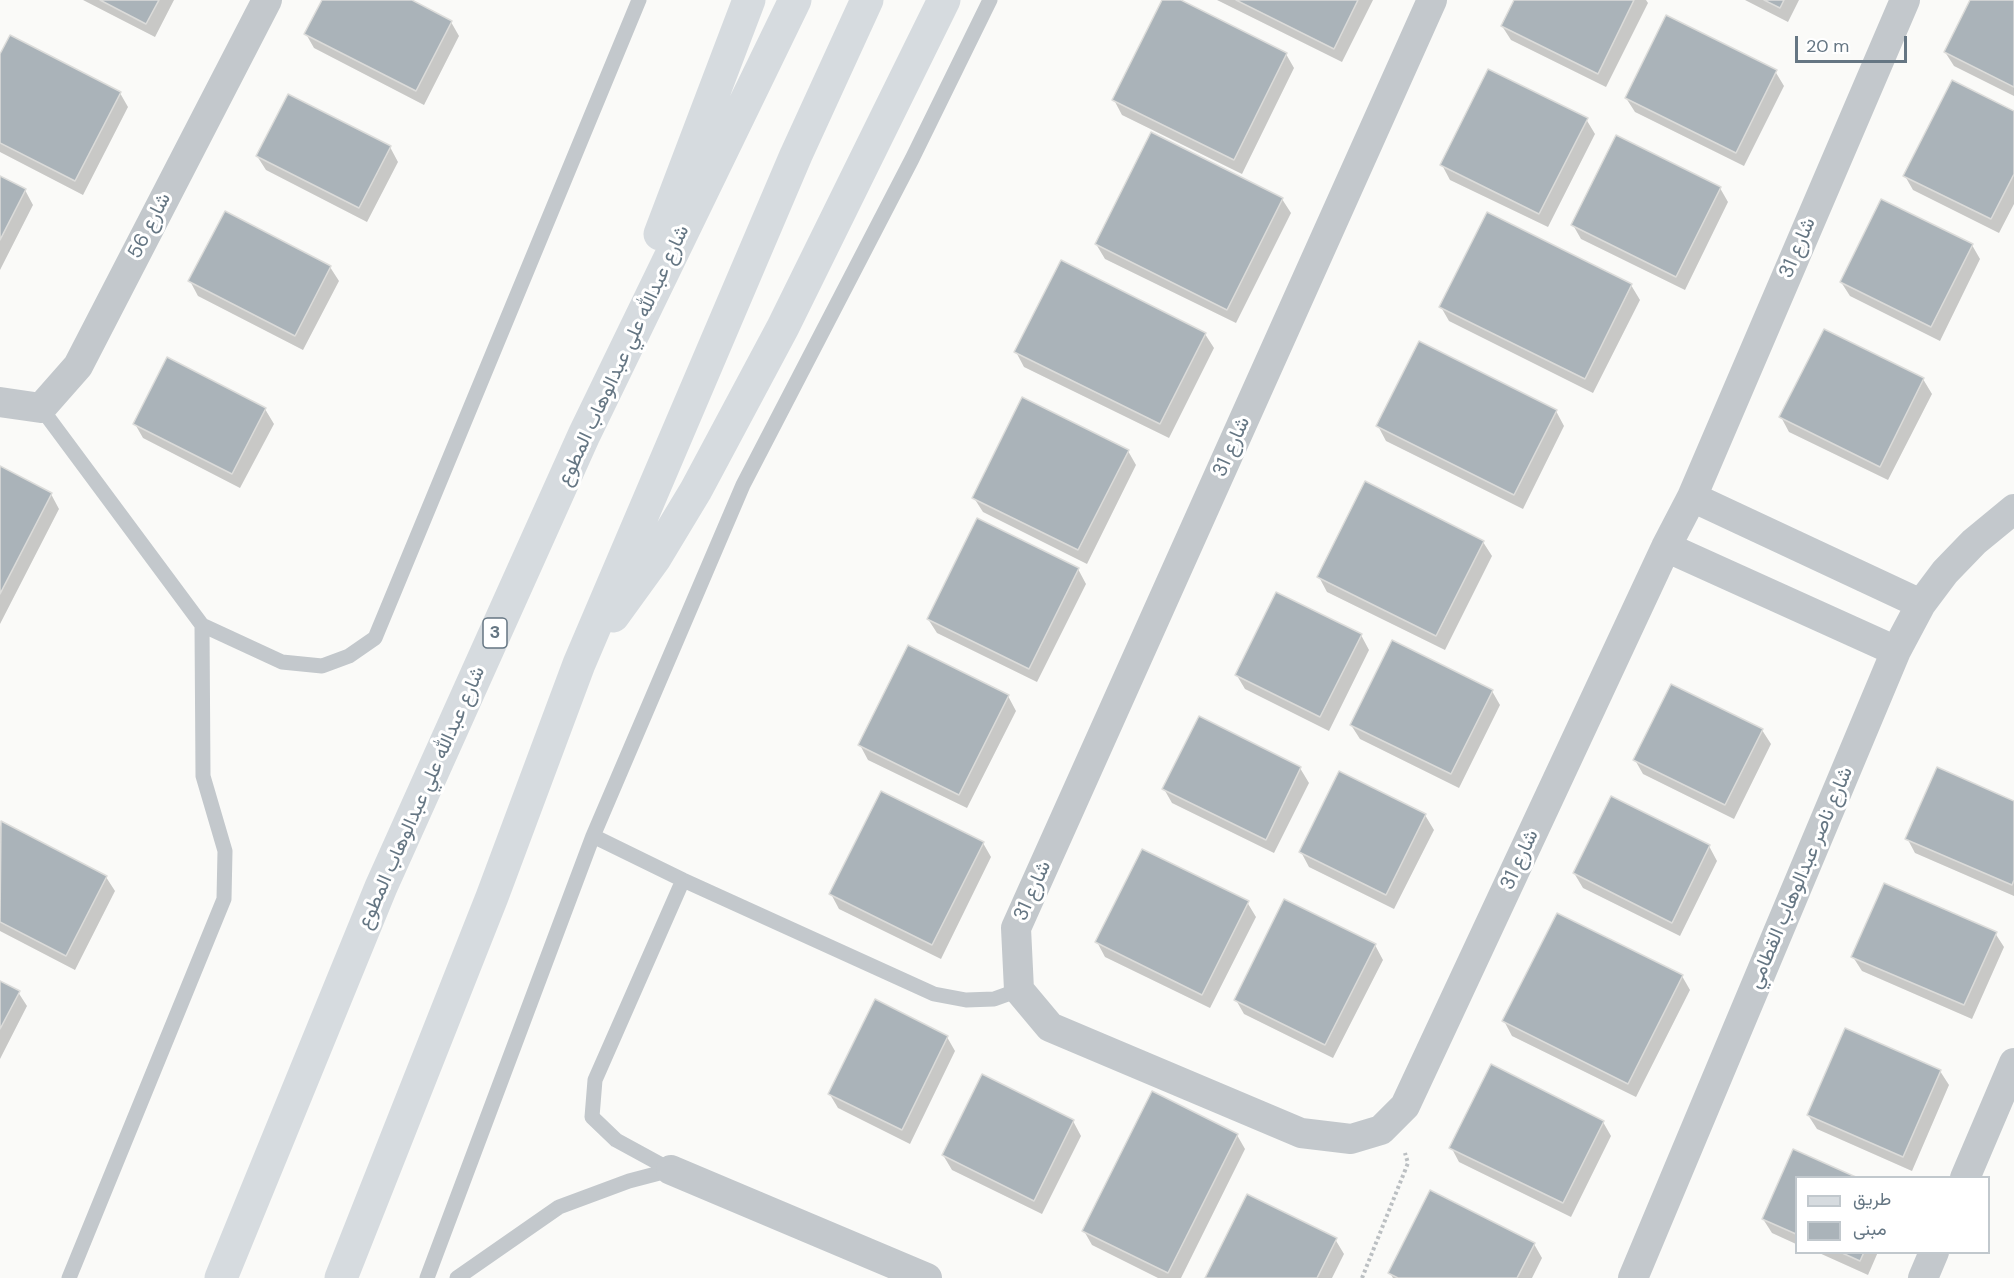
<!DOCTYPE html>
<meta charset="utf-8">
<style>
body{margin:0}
#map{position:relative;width:2014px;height:1278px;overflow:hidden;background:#fafaf8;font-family:"DM Sans",Vazirmatn,sans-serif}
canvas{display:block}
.legend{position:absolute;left:1795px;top:1176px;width:195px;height:78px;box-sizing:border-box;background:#fff;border:2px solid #c1c8cd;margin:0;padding:8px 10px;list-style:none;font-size:18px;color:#657683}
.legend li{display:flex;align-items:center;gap:12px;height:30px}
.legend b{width:30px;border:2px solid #c1c8cd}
.scale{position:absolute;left:1795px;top:36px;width:112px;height:27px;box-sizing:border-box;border:3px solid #657683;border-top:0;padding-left:8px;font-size:18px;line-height:21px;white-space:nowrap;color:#657683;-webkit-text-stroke:4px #fff;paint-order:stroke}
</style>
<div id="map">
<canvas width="2014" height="1278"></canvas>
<ul class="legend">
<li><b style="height:8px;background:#d6dbdf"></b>طريق</li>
<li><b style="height:16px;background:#aab3b9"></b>مبنى</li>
</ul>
<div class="scale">20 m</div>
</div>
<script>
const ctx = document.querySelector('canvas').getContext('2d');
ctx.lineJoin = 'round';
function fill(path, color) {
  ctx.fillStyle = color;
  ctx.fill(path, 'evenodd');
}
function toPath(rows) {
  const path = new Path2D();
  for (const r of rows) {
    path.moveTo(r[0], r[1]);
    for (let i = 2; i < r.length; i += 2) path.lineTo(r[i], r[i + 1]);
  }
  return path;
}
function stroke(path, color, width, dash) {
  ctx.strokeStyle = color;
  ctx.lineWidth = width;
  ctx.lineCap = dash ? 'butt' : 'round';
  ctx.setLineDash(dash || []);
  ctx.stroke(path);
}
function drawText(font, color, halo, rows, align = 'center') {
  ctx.font = font + ' "DM Sans",Vazirmatn,sans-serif';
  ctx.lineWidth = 6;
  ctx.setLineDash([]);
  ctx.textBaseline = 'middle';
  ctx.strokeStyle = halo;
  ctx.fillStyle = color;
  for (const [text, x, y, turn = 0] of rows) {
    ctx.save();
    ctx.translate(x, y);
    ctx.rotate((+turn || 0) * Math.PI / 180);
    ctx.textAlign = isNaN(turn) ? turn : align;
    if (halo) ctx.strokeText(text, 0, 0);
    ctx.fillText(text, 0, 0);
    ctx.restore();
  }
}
const shadow = toPath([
 [83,0,174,0,155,37],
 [323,0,409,0,451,22,459,36,424,105,314,48,306,34],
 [1164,0,1178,0,1286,54,1294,68,1242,174,1122,115,1114,100],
 [1217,0,1373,0,1342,62],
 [1515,0,1646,0,1648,3,1606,87,1511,40,1502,26],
 [1745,0,1799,0,1788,22],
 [1971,0,2014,0,2014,96,1954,66,1945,52],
 [0,57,120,93,128,107,83,195,0,152],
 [1775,71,1784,86,1744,166,1635,112,1626,98],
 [2014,113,2014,204,1999,233,1913,190,1905,176],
 [1586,119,1595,134,1548,227,1450,180,1442,165],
 [390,147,398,162,367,222,266,170,257,156],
 [0,177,25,190,33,205,0,270],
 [1720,188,1728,202,1685,290,1581,239,1573,225],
 [1282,199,1291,213,1236,323,1105,259,1096,244],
 [1487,214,1631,285,1640,300,1593,393,1449,321,1441,307],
 [1972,245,1980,259,1940,341,1850,296,1841,282],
 [330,267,339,281,303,350,198,296,190,281],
 [1205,334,1214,348,1169,438,1024,367,1016,352],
 [1923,379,1932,394,1888,480,1789,432,1781,417],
 [265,409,274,424,240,488,143,438,135,424],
 [1556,411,1564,426,1523,509,1386,441,1378,426],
 [1128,451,1136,465,1087,564,983,512,974,498],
 [0,468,51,494,59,509,0,624],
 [1483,542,1492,556,1445,650,1327,592,1319,577],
 [1078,569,1086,584,1037,682,937,633,928,619],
 [1361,635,1369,650,1329,731,1245,689,1236,674],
 [1492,691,1500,705,1459,788,1360,739,1351,725],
 [1008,696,1016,711,967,808,868,760,860,745],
 [1199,718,1300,768,1309,783,1274,853,1172,803,1164,789],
 [1762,730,1771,744,1734,819,1643,774,1635,760],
 [2014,803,2014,896,1915,853,1907,838],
 [1425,815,1434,830,1394,909,1309,867,1301,852],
 [2,823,106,877,115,891,75,970,0,931,0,827],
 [983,843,991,857,941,959,839,909,831,894],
 [1709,846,1717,861,1680,936,1583,888,1574,873],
 [1247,902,1256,917,1210,1008,1105,957,1097,942],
 [1995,933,2004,947,1972,1019,1862,971,1853,957],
 [1375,945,1383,960,1333,1058,1244,1014,1236,1000],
 [1682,976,1690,990,1636,1097,1512,1036,1504,1021],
 [0,982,18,992,27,1006,0,1059],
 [947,1037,955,1051,910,1144,838,1108,829,1093],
 [1940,1071,1949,1085,1912,1171,1817,1129,1808,1115],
 [1073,1121,1081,1136,1042,1214,952,1170,943,1155],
 [1603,1122,1611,1136,1571,1217,1459,1162,1451,1147],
 [1237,1135,1245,1149,1181,1278,1158,1278,1092,1245,1084,1231],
 [1794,1151,1796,1178,1796,1244,1772,1233,1763,1219],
 [1335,1239,1344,1254,1332,1278,1207,1278],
 [1534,1244,1542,1258,1532,1278,1393,1278,1390,1273],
 [1817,1252,1878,1252,1868,1275]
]);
const building = toPath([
 [100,0,159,0,146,24,100,0],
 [322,0,412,0,452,21,416,91,304,34,322,0],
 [1162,0,1181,0,1287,53,1234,160,1112,100,1162,0],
 [1236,0,1358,0,1334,49,1236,0],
 [1514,0,1634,0,1598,74,1501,26,1514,0],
 [1764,0,1784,0,1780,8,1764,0],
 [1970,0,2014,0,2014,87,1944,52,1970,0],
 [1666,15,1777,70,1736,153,1625,98,1666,15],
 [10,35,121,92,75,181,0,143,0,54,10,35],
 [1488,69,1588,118,1539,214,1440,165,1488,69],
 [1952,80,2014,111,2014,174,1991,219,1903,176,1952,80],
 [288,94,391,146,359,208,256,156,288,94],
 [1151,132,1283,198,1227,310,1095,244,1151,132],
 [1616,135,1721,187,1676,277,1571,225,1616,135],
 [0,176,26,189,0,240,0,176],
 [1881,199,1973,244,1931,327,1840,282,1881,199],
 [225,211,331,266,295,336,188,281,225,211],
 [1487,212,1632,284,1585,379,1439,307,1487,212],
 [1061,260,1206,333,1160,424,1014,352,1061,260],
 [1824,329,1924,378,1880,467,1779,417,1824,329],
 [1419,341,1557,410,1514,495,1376,426,1419,341],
 [167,357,266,408,232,474,133,424,167,357],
 [1022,397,1129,450,1078,550,972,498,1022,397],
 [0,466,52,493,0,594,0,466],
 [1365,481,1484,541,1436,636,1317,577,1365,481],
 [977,518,1079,568,1029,669,927,619,977,518],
 [1276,592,1362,634,1320,717,1235,675,1276,592],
 [1392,640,1493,690,1451,774,1350,725,1392,640],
 [908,645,1009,695,959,795,858,745,908,645],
 [1671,684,1763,729,1725,805,1633,760,1671,684],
 [1199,716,1301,767,1266,840,1162,789,1199,716],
 [1937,767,2014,801,2014,880,2012,885,1905,839,1937,767],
 [1339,771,1426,814,1386,895,1299,852,1339,771],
 [881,791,984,842,932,945,829,894,881,791],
 [1611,796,1710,845,1672,923,1573,873,1611,796],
 [1,821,107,876,66,956,0,922,1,821],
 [1142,849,1249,901,1202,995,1095,942,1142,849],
 [1884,883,1997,932,1964,1005,1851,957,1884,883],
 [1284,899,1376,944,1325,1045,1234,1000,1284,899],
 [1557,913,1683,975,1628,1084,1502,1021,1557,913],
 [0,981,20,991,0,1029,0,981],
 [875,999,948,1036,902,1130,828,1094,875,999],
 [1845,1028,1941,1070,1903,1157,1807,1115,1845,1028],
 [1491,1064,1604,1121,1563,1203,1449,1148,1491,1064],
 [982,1074,1074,1120,1034,1201,942,1155,982,1074],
 [1152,1091,1238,1134,1168,1273,1082,1231,1152,1091],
 [1793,1149,1858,1178,1796,1178,1796,1234,1762,1219,1793,1149],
 [1430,1190,1535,1243,1517,1278,1398,1278,1388,1273,1430,1190],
 [1247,1194,1337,1238,1317,1278,1205,1278,1247,1194],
 [1840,1252,1864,1252,1860,1261,1840,1252]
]);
const path = toPath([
 [1362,1278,1408,1163,1405,1153]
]);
const lane = toPath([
 [41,408,202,625,282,662,322,666,349,656,375,638,639,0],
 [593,836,683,880,934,994,966,1000,994,999,1019,990],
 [671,1170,616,1140,592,1117,595,1080,683,880],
 [69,1278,224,899,225,851,203,776,202,625],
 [427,1278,593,836,743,485,912,159,990,0],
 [457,1278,559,1207,629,1181,671,1170]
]);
const street = toPath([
 [1432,0,1016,928,1019,990,1050,1027,1301,1133,1351,1139,1381,1130,1405,1106,1666,547,1692,497,1905,0],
 [0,402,41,408,78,366,267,0],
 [1692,497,1921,604],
 [1666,547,1896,651],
 [671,1170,927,1278],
 [1965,1178,2014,1063],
 [1633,1278,1896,651,1921,604,1945,572,1974,542,2014,509],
 [1923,1278,1934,1252]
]);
const primary = toPath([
 [660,234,749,0],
 [613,616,655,558,696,490,783,327,944,0],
 [221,1278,381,887,584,435,795,0],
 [341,1278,492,897,579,664,796,155,867,0]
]);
const shields = [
 [495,633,24]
];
const shieldNames = [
 ["3",495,633]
];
const streetNames = [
 ["شارع 56",150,226,-63],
 ["شارع 31",1798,248,-67],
 ["شارع عبدالله علي عبدالوهاب المطوع",624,356,-65],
 ["شارع 31",1232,447,-66],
 ["شارع عبدالله علي عبدالوهاب المطوع",422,798,-66],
 ["شارع 31",1520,860,-65],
 ["شارع ناصر عبدالوهاب القطامي",1801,878,-67],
 ["شارع 31",1033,891,-66]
];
fill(shadow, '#0003');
fill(building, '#aab3b9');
stroke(building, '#dcdcda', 1.5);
stroke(path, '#bbbfc2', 4, [3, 3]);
stroke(lane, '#c3c8cc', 15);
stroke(street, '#c3c8cc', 30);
stroke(primary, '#d6dbdf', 33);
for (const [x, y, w] of shields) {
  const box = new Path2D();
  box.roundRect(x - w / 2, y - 15, w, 30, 4.5);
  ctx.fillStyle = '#fff';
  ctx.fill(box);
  stroke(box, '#657683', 1.5);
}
drawText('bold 18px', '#657683', null, shieldNames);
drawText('20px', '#657683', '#fff', streetNames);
</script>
